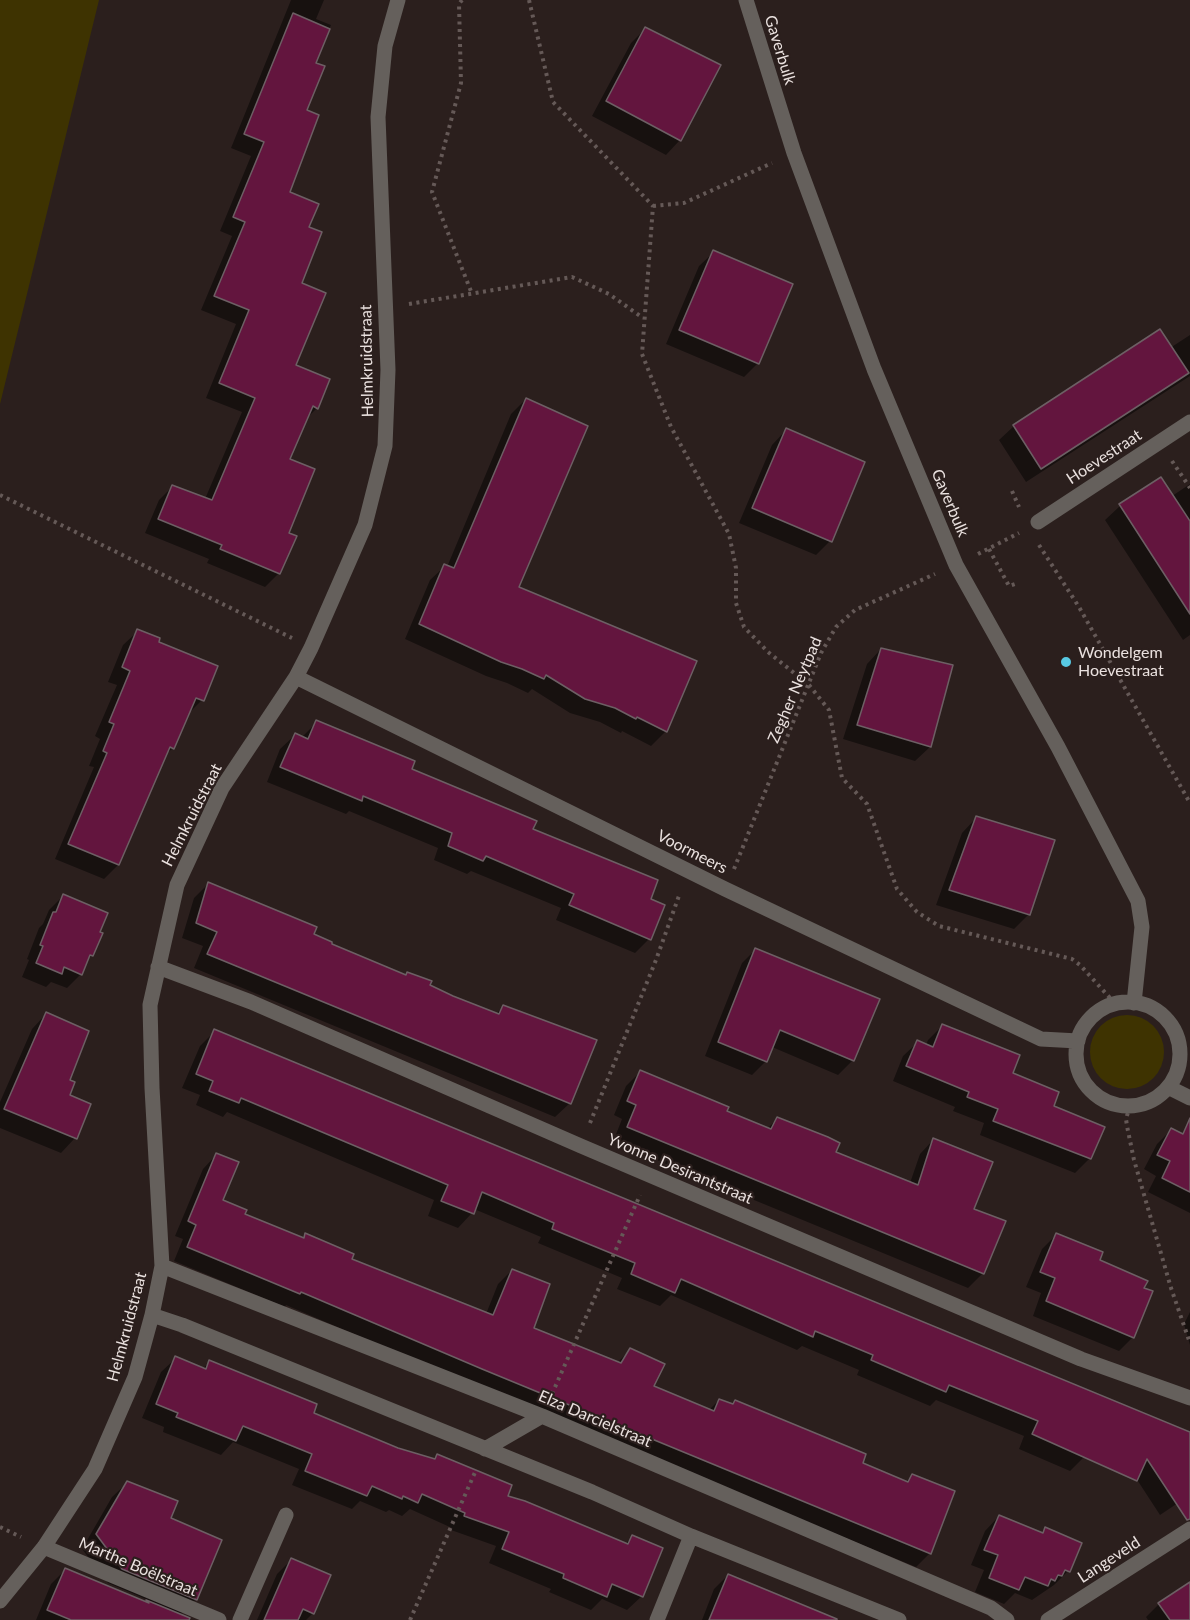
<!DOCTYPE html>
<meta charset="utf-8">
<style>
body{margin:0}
canvas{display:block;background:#2b1f1d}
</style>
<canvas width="1190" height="1620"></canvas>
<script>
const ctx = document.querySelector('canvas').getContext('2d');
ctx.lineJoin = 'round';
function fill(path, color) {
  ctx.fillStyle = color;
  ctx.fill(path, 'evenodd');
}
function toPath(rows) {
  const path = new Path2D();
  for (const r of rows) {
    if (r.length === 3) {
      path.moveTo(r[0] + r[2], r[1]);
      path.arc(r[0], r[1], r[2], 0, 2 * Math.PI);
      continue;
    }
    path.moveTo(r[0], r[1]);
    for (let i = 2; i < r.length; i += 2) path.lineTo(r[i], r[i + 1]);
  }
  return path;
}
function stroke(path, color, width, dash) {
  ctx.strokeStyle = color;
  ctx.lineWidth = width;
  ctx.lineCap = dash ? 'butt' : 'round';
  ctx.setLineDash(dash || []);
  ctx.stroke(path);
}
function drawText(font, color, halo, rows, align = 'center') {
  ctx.font = font + ' Lato,sans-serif';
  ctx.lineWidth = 4.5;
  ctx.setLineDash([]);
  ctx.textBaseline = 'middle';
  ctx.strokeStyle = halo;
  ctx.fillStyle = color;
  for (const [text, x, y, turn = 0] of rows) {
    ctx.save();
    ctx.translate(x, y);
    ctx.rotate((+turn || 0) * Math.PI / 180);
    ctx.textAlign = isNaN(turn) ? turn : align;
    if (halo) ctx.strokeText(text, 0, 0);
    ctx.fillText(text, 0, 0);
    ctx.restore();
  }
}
const green = toPath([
 [0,0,99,0,0,404],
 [1127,1052,37]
]);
const shadow = toPath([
 [291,0,324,0,316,19,331,25,314,63,288,193,307,228,294,366,317,408,306,419,288,460,287,533,279,573,265,587,207,563,209,559,145,533,159,500,173,486,205,499,242,412,206,398,236,324,201,310,232,236,220,231,251,156,231,148],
 [646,28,680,140,666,155,592,116,631,43],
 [714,252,758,363,744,377,666,344,699,266],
 [1190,335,1190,376,1026,482,999,440,1014,426,1170,348],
 [526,399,517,587,666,731,651,746,622,731,621,733,600,722,570,713,532,689,528,693,507,683,486,676,405,639,430,580,445,566,447,567,511,414],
 [786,430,830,541,816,555,739,523,772,445],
 [1161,479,1172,496,1190,484,1190,635,1183,640,1105,520,1120,506],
 [138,631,157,642,202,700,188,714,173,748,164,756,118,865,104,879,55,859,94,767,89,766,100,739,95,736,117,685,108,682,123,645],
 [881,649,930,747,915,761,843,739,867,664],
 [317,722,531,830,649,939,635,953,556,920,561,908,471,871,467,874,434,860,438,848,349,811,346,814,267,782,280,749,295,735,302,737],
 [976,818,1029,914,1014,929,936,905,962,833],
 [209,883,330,945,405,976,407,973,452,997,496,1014,503,1007,570,1103,555,1117,194,968,203,946,182,938,194,898],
 [63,896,92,955,86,961,81,974,67,988,51,982,46,987,22,977,29,960,27,959,39,928,43,924,49,910],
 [756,949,878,1000,852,1061,838,1075,772,1047,766,1061,752,1075,705,1056,742,963],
 [46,1014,68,1095,89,1105,75,1138,61,1153,0,1128,0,1102,32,1029],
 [942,1026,1052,1107,1090,1158,1075,1173,980,1135,984,1123,953,1111,955,1107,893,1081,903,1056,918,1042,926,1045,928,1040],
 [215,1031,1107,1400,1084,1457,1070,1471,1019,1449,1024,1436,936,1400,930,1406,857,1375,859,1370,802,1346,797,1350,671,1295,660,1306,617,1289,622,1278,538,1243,541,1237,474,1209,472,1213,458,1228,428,1216,434,1200,227,1112,223,1117,196,1105,200,1095,182,1088,200,1046],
 [640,1072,725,1112,767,1129,777,1119,834,1153,910,1183,920,1154,934,1139,972,1209,983,1273,968,1288,613,1142,622,1119,614,1115,626,1086],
 [1171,1130,1190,1139,1190,1213,1148,1192,1156,1176,1144,1169,1157,1144],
 [217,1154,221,1201,243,1215,302,1239,306,1235,350,1259,486,1314,498,1284,512,1270,532,1329,617,1363,630,1350,652,1387,709,1410,719,1400,731,1405,735,1401,861,1464,905,1483,912,1476,930,1553,916,1567,468,1383,286,1305,285,1307,174,1261,183,1239,175,1236,203,1169],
 [1056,1235,1142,1289,1133,1337,1119,1351,1033,1316,1041,1293,1026,1287,1042,1249],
 [1190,1312,1190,1345,1184,1324],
 [176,1358,202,1369,210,1362,312,1414,397,1450,433,1460,437,1456,506,1497,625,1544,633,1537,642,1596,627,1610,602,1599,591,1610,549,1592,551,1589,489,1563,496,1546,451,1530,452,1528,410,1509,402,1516,389,1510,386,1512,360,1501,352,1509,292,1485,299,1469,233,1442,221,1455,163,1432,164,1427,142,1418,161,1372],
 [1190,1434,1190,1495,1160,1515,1119,1452],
 [127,1483,169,1519,196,1599,181,1614,108,1583,82,1549,112,1497],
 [999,1516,1042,1533,1046,1529,1068,1571,1054,1585,1032,1600,1015,1593,1004,1604,975,1592,984,1570,971,1565,985,1531],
 [291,1560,313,1613,306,1620,257,1620,277,1574],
 [65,1570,186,1620,36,1620,51,1584],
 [728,1575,835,1620,702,1620,714,1589],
 [1190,1584,1190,1620,1148,1620,1146,1617,1159,1604]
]);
const building = toPath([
 [293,13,330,29,316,63,325,66,307,110,319,115,290,192,319,204,309,227,322,232,302,283,326,293,296,365,330,379,318,409,313,406,290,459,315,469,289,533,297,536,280,574,220,549,222,545,158,519,172,485,212,500,255,398,219,383,249,310,214,296,245,222,233,217,264,142,244,134,293,13],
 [645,27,721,65,681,141,606,101,645,27],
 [713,250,793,284,759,364,679,330,713,250],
 [1160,329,1189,373,1041,469,1013,425,1160,329],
 [526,398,588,426,519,587,697,661,667,732,637,717,636,719,615,708,585,699,546,675,544,679,522,669,501,662,419,624,444,564,454,568,526,398],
 [786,428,865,462,832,542,752,508,786,428],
 [1161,477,1190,521,1190,614,1119,504,1161,477],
 [137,629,160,638,159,642,218,666,204,701,196,698,174,749,170,747,119,865,68,844,107,753,103,751,114,724,109,722,130,671,122,667,137,629],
 [881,648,953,665,931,747,857,725,881,648],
 [316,720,415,761,412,769,537,821,533,829,658,880,651,899,665,905,651,940,569,905,574,894,486,856,483,861,448,846,452,833,363,796,362,801,280,767,295,733,308,739,316,720],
 [976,816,1055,840,1030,915,949,890,976,816],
 [208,882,317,927,314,934,332,942,332,944,406,975,407,972,432,981,430,985,453,996,499,1014,503,1005,597,1040,571,1104,207,954,217,932,196,923,208,882],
 [63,894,108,913,100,932,103,933,93,956,90,955,82,975,64,967,62,974,36,963,43,946,40,945,53,912,56,912,63,894],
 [755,948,880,999,854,1061,780,1030,767,1062,718,1042,755,948],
 [46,1012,89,1031,70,1080,75,1082,70,1095,91,1104,77,1139,4,1109,46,1012],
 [942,1024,1020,1055,1013,1073,1059,1092,1054,1106,1105,1127,1091,1159,993,1121,998,1109,967,1097,969,1092,906,1066,917,1040,933,1047,942,1024],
 [214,1029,1190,1432,1190,1519,1187,1520,1147,1459,1137,1481,1032,1434,1038,1421,949,1385,946,1392,871,1360,873,1355,815,1331,813,1337,681,1279,675,1293,631,1274,635,1263,552,1229,554,1223,482,1192,474,1214,441,1201,448,1185,241,1098,239,1103,209,1091,213,1081,196,1074,214,1029],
 [640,1070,729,1107,727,1111,771,1129,777,1117,828,1137,840,1143,836,1152,918,1185,933,1138,993,1162,974,1209,1006,1221,984,1274,627,1127,636,1105,627,1101,640,1070],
 [1190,1118,1190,1192,1162,1178,1170,1161,1157,1155,1171,1128,1183,1134,1190,1118],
 [216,1153,239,1162,223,1200,247,1210,245,1214,304,1238,305,1233,354,1254,352,1259,493,1315,512,1269,550,1284,534,1328,621,1363,630,1348,665,1364,654,1386,714,1411,719,1399,733,1404,735,1400,866,1454,863,1463,908,1482,912,1474,955,1491,931,1554,482,1369,301,1292,300,1294,187,1247,196,1225,188,1221,216,1153],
 [1056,1233,1103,1252,1100,1260,1148,1281,1144,1288,1153,1291,1134,1338,1046,1301,1055,1278,1040,1272,1056,1233],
 [175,1356,206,1369,209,1360,317,1404,314,1413,398,1448,435,1459,437,1454,512,1485,508,1496,525,1501,628,1544,632,1535,663,1548,643,1597,612,1584,607,1597,563,1578,564,1574,502,1549,509,1532,464,1516,465,1513,422,1494,418,1503,403,1496,402,1499,372,1486,367,1496,305,1471,312,1454,243,1426,236,1441,176,1417,178,1413,156,1404,175,1356],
 [127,1481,178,1501,171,1518,222,1540,197,1600,122,1569,96,1534,127,1481],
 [999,1515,1043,1533,1045,1527,1082,1543,1070,1572,1065,1570,1062,1576,1058,1575,1055,1581,1051,1579,1048,1586,1025,1577,1019,1590,989,1578,998,1555,984,1550,999,1515],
 [291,1558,331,1575,314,1614,303,1609,298,1620,264,1620,291,1558],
 [65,1568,149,1603,146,1600,190,1618,189,1620,71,1620,47,1610,65,1568],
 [728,1574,837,1619,837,1620,709,1620,728,1574],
 [1190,1582,1190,1620,1170,1620,1158,1603,1190,1582]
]);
const path = toPath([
 [462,0,459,4,461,83,432,192,472,294],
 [529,0,553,102,653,206,642,354,671,427,729,534,736,568,736,603,744,627,768,652,809,685,829,710,842,778,867,804,897,889,917,912,939,926,1072,959,1080,965,1111,999],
 [653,206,684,203,772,163],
 [409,304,572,277,609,294,643,318],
 [1172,461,1190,488],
 [1012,491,1019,507],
 [0,495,292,638],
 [1039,545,1079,607,1190,803],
 [989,549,1009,586,1015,584],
 [978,554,1019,533],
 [734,869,821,653,836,627,855,610,935,574],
 [1130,1106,1126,1119,1127,1126,1134,1160,1171,1288,1190,1343],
 [590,1123,656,960,680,893],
 [552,1394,640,1195],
 [0,1527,21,1537],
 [410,1620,476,1470]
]);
const street = toPath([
 [746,0,794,153,874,369,956,565,1058,747,1138,901,1142,927,1134,1003],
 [1038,522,1190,422],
 [296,677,725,889,1041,1039,1078,1041],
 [158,967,251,1002,581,1146,1081,1359,1190,1398],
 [1128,1054,52],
 [1168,1087,1190,1098],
 [162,1266,542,1416,991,1608,1007,1620],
 [152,1315,182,1325,592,1492,691,1536,899,1620],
 [485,1449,542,1416],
 [44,1547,219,1620],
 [0,1601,44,1547,95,1469,135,1377,152,1315,162,1266,152,1088,150,1005,177,885,222,788,296,677,311,648,365,525,385,446,388,370,378,117,385,46,398,0],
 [240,1620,286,1515],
 [657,1620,691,1536],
 [1048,1620,1190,1529]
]);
const markers = [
 [1066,662,6,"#58c9e3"]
];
const streetNames = [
 ["Gaverbulk",780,50,73],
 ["Helmkruidstraat",367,361,-91],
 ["Hoevestraat",1104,457,-33],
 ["Gaverbulk",950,503,67],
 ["Zegher Neytpad",795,690,-67],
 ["Helmkruidstraat",192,815,-63],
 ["Voormeers",692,852,27],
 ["Yvonne Desirantstraat",680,1169,23],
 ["Helmkruidstraat",127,1327,-75],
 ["Elza Darcielstraat",595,1419,23],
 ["Langeveld",1109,1560,-33],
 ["Marthe Boëlstraat",138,1567,23]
];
const poiNames = [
 ["Wondelgem",1078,653],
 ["Hoevestraat",1078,671]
];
fill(green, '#3e3301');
fill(shadow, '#0007');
fill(building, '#63153e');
stroke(building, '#6d5f64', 1.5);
stroke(path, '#655957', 4, [3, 4.5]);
stroke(street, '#65605c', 15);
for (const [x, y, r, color] of markers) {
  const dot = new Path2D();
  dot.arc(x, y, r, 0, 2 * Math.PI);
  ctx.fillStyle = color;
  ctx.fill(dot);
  stroke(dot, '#2b1f1d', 2);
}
drawText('16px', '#eae1df', '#2b1f1d', streetNames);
drawText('16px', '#eae1df', '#2b1f1d', poiNames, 'left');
</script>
